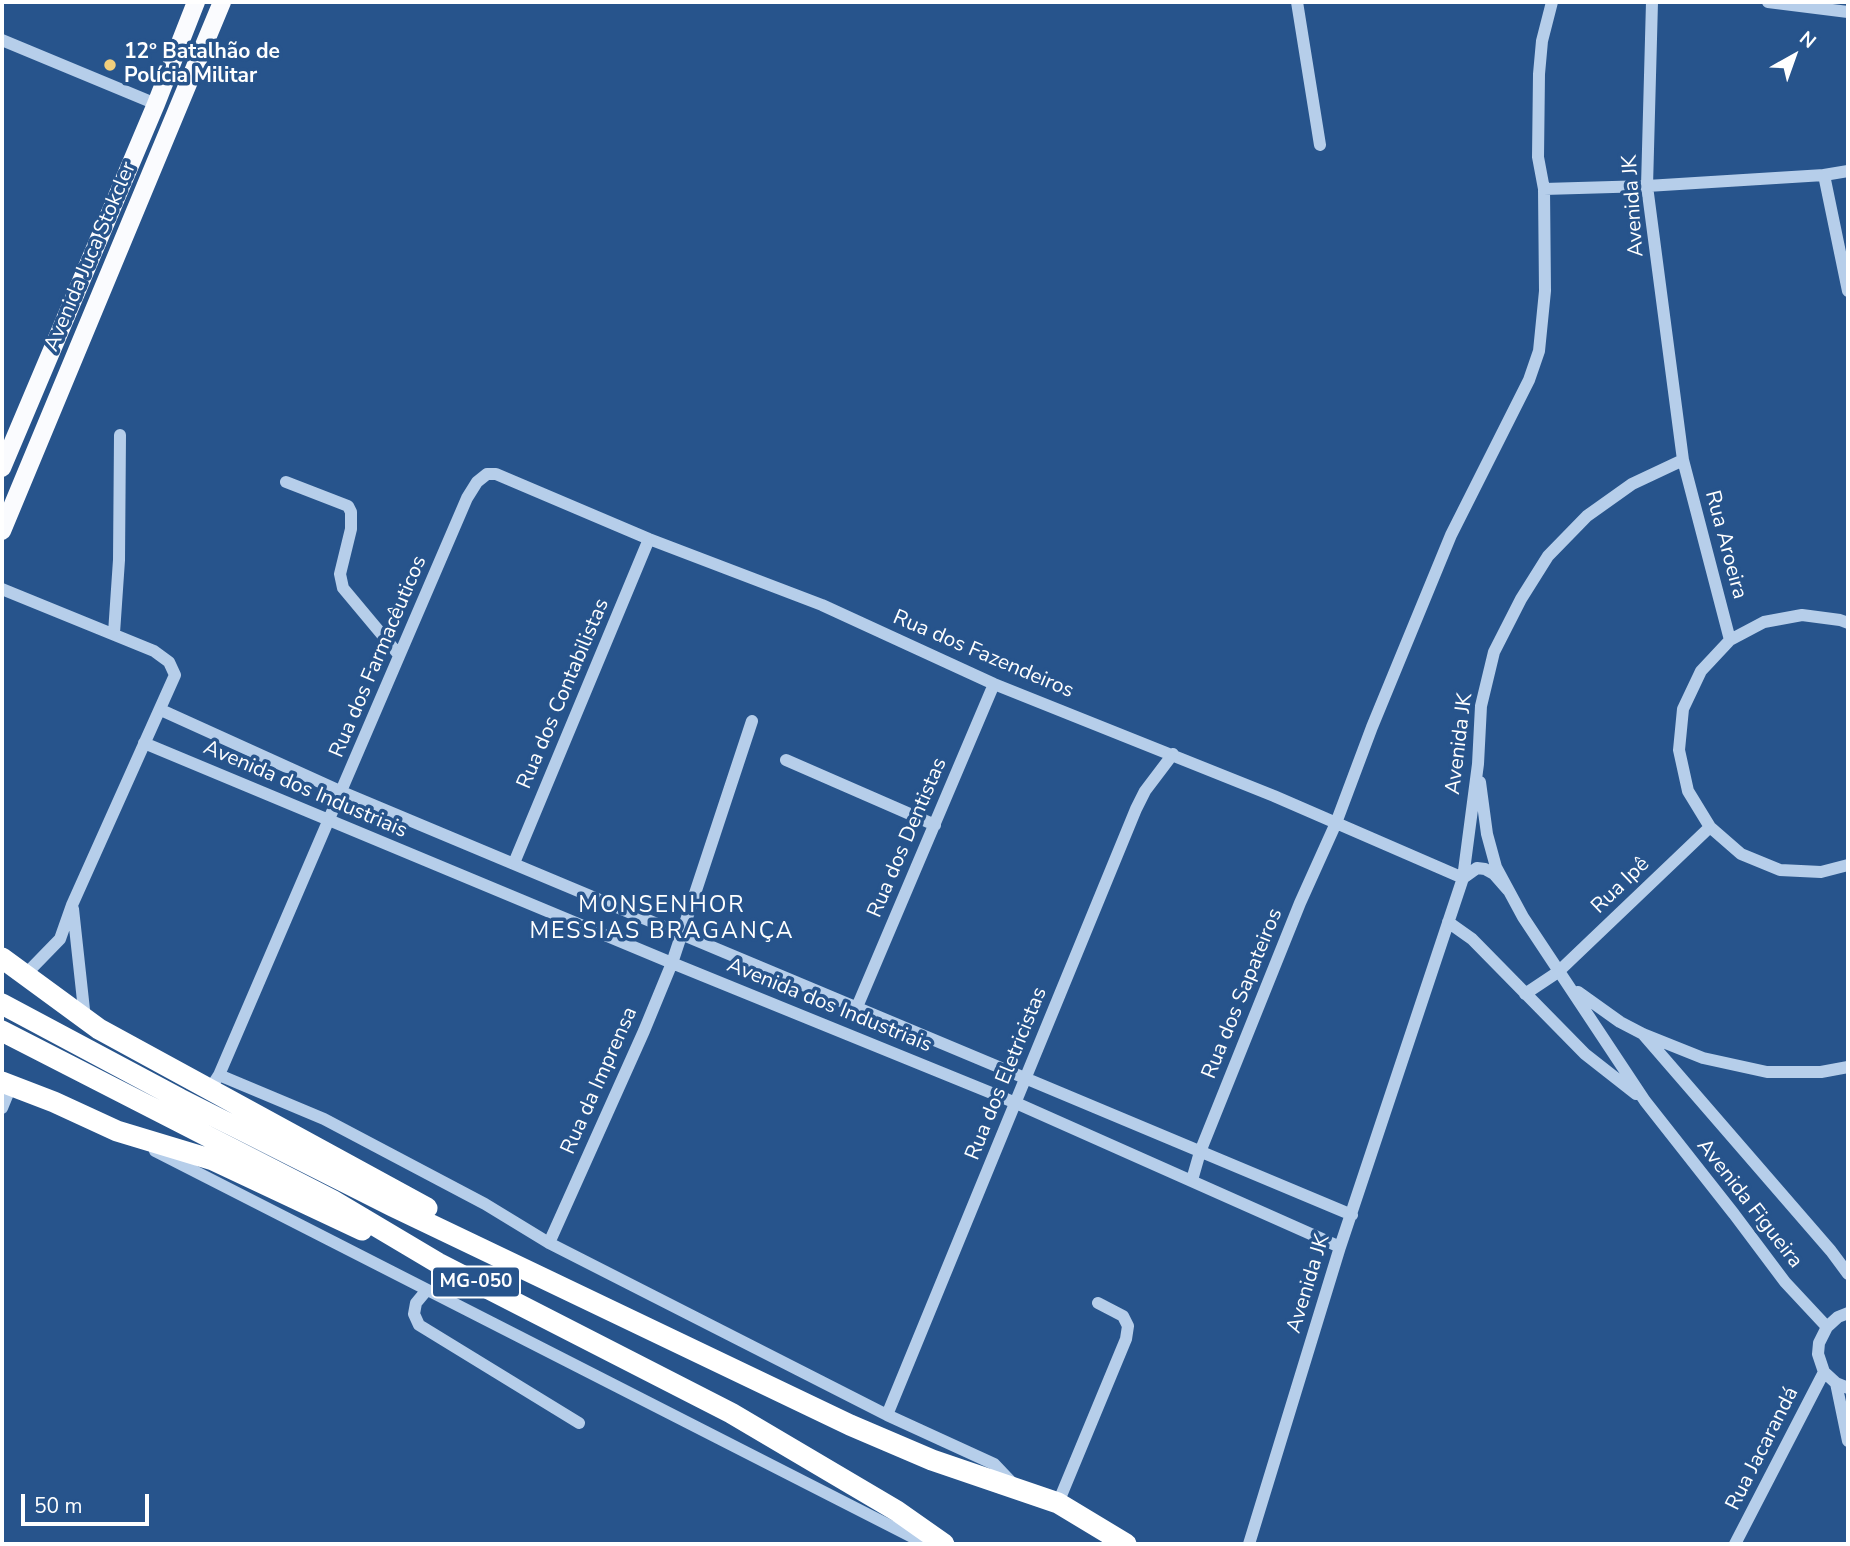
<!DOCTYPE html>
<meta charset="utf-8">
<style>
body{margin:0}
#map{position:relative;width:1850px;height:1546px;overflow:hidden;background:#27548c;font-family:"Nunito Sans",sans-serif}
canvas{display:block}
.frame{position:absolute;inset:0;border:4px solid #fff;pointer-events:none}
.north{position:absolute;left:1759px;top:21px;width:70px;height:70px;-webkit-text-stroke:5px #27548c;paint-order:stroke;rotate:40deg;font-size:19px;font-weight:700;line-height:28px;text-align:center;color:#fff}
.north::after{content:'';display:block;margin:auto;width:24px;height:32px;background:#fff;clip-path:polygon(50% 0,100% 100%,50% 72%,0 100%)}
.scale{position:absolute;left:21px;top:1494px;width:128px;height:32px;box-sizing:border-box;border:4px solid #fff;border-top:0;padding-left:9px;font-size:21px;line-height:24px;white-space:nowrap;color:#fff;-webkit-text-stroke:5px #27548c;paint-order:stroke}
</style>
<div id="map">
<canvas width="1850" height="1546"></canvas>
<div class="frame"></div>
<div class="north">N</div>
<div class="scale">50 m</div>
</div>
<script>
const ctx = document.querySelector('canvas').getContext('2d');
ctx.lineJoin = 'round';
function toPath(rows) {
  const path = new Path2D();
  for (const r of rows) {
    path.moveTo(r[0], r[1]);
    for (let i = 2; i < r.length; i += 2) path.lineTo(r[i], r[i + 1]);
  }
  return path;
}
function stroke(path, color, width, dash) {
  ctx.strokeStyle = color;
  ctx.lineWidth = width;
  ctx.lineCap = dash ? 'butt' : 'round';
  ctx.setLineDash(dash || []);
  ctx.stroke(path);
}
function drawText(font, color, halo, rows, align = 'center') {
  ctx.font = font + ' "Nunito Sans",sans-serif';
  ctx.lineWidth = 7;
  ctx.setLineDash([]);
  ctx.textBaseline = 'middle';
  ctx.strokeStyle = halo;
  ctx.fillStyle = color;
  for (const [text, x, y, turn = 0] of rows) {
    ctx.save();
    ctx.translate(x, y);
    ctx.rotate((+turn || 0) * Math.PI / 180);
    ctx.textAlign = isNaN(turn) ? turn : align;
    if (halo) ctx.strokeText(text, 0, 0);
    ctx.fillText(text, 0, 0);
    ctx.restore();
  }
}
const minor = toPath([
 [1297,2,1320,145],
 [1552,2,1542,41,1539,74,1538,157,1544,189,1647,186,1824,175,1848,171],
 [1652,2,1647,186,1683,460,1730,640],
 [1768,2,1848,12],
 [2,40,156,104],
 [1824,175,1848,291],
 [286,482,348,506,351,512,351,529,340,574,343,588,399,655],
 [2,589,154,651,169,662,175,675,72,905,60,939,24,976],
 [1848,623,1840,620,1802,615,1764,622,1730,640,1701,671,1683,709,1679,750,1688,791,1710,827,1741,854,1780,870,1821,872,1848,865],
 [114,633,119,560,120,435],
 [161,710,342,792,1352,1215],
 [144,743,672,963,1016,1103,1340,1247],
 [786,760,935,825],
 [1480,782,1487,834,1496,867,1523,917,1645,1101,1734,1214,1785,1282,1827,1327],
 [514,863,649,539],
 [73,909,85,1019],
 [1448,922,1472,939,1585,1054,1636,1094],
 [1578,992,1620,1022,1643,1034,1703,1058,1767,1072,1821,1072,1848,1067],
 [1525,994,1558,972,1710,827],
 [857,1007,994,684],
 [1643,1034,1831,1251,1848,1274],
 [219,1075,324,1119,485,1204,549,1243,887,1415,994,1464,1013,1484],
 [210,1089,219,1075,467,498,477,482,487,474,496,474,649,539,822,605,994,684,1274,796,1463,878,1477,868,1485,869,1494,874,1508,890],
 [2,1108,11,1086],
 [155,1151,926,1544],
 [1192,1180,1200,1152,1300,903,1336,823,1372,727,1451,535,1529,380,1539,351,1545,291,1544,189],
 [549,1243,644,1031,672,963,752,721],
 [426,1291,416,1303,414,1314,419,1325,579,1423],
 [1848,1313,1838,1317,1827,1327,1819,1343,1818,1354,1824,1372,1836,1383,1848,1388],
 [1836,1383,1848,1441],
 [887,1415,1136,809,1145,791,1173,754],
 [1058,1503,1126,1339,1128,1326,1123,1316,1098,1303],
 [1249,1544,1340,1247,1463,878,1478,764,1481,706,1494,652,1521,599,1548,556,1587,516,1632,484,1683,460],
 [1735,1544,1824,1372]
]);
const major = toPath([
 [2,468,156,104,196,2],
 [2,531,222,2]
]);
const highway = toPath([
 [2,958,99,1029,427,1208],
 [2,1004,180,1099,392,1206,850,1425,932,1460,1058,1503,1126,1544],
 [2,1031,332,1200,438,1263,731,1413,897,1511,944,1544],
 [2,1082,54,1102,117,1131,213,1160,362,1230]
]);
const markers = [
 [110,65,7,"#f2cf7c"]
];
const shields = [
 [476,1282,88]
];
const shieldNames = [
 ["MG-050",476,1282]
];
const poiNames = [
 ["12º Batalhão de",124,53],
 ["Polícia Militar",124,77]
];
const streetNames = [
 ["Avenida JK",1634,206,-94],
 ["Avenida Juca Stokcler",91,257,-67],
 ["Rua Aroeira",1725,545,75],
 ["Rua dos Fazendeiros",983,655,23],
 ["Rua dos Farmacêuticos",379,657,-67],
 ["Rua dos Contabilistas",564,694,-67],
 ["Avenida JK",1460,744,-83],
 ["Avenida dos Industriais",305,790,23],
 ["Rua dos Dentistas",908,838,-67],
 ["Rua Ipê",1621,886,-44],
 ["Rua dos Sapateiros",1243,994,-68],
 ["Avenida dos Industriais",829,1006,22],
 ["Rua dos Eletricistas",1007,1074,-68],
 ["Rua da Imprensa",600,1081,-66],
 ["Avenida Figueira",1749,1204,52],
 ["Avenida JK",1309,1284,-73],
 ["Rua Jacarandá",1763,1449,-63]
];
const neighbourhoodNames = [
 ["MONSENHOR",662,906],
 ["MESSIAS BRAGANÇA",662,932]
];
stroke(minor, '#b6ceea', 12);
stroke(major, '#fafbfe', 18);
stroke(highway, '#fff', 21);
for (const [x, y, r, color] of markers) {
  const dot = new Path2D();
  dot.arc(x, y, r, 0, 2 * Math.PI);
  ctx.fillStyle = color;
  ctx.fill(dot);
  stroke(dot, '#27548c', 2.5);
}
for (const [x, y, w] of shields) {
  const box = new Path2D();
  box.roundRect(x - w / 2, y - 15.5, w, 31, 5);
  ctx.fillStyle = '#27548c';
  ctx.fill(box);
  stroke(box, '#fff', 2);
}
drawText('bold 19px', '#fff', null, shieldNames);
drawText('bold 21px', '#fff', '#27548c', poiNames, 'left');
drawText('21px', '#fff', '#27548c', streetNames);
ctx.letterSpacing = '2px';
drawText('23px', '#fff', '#27548c', neighbourhoodNames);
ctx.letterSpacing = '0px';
</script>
